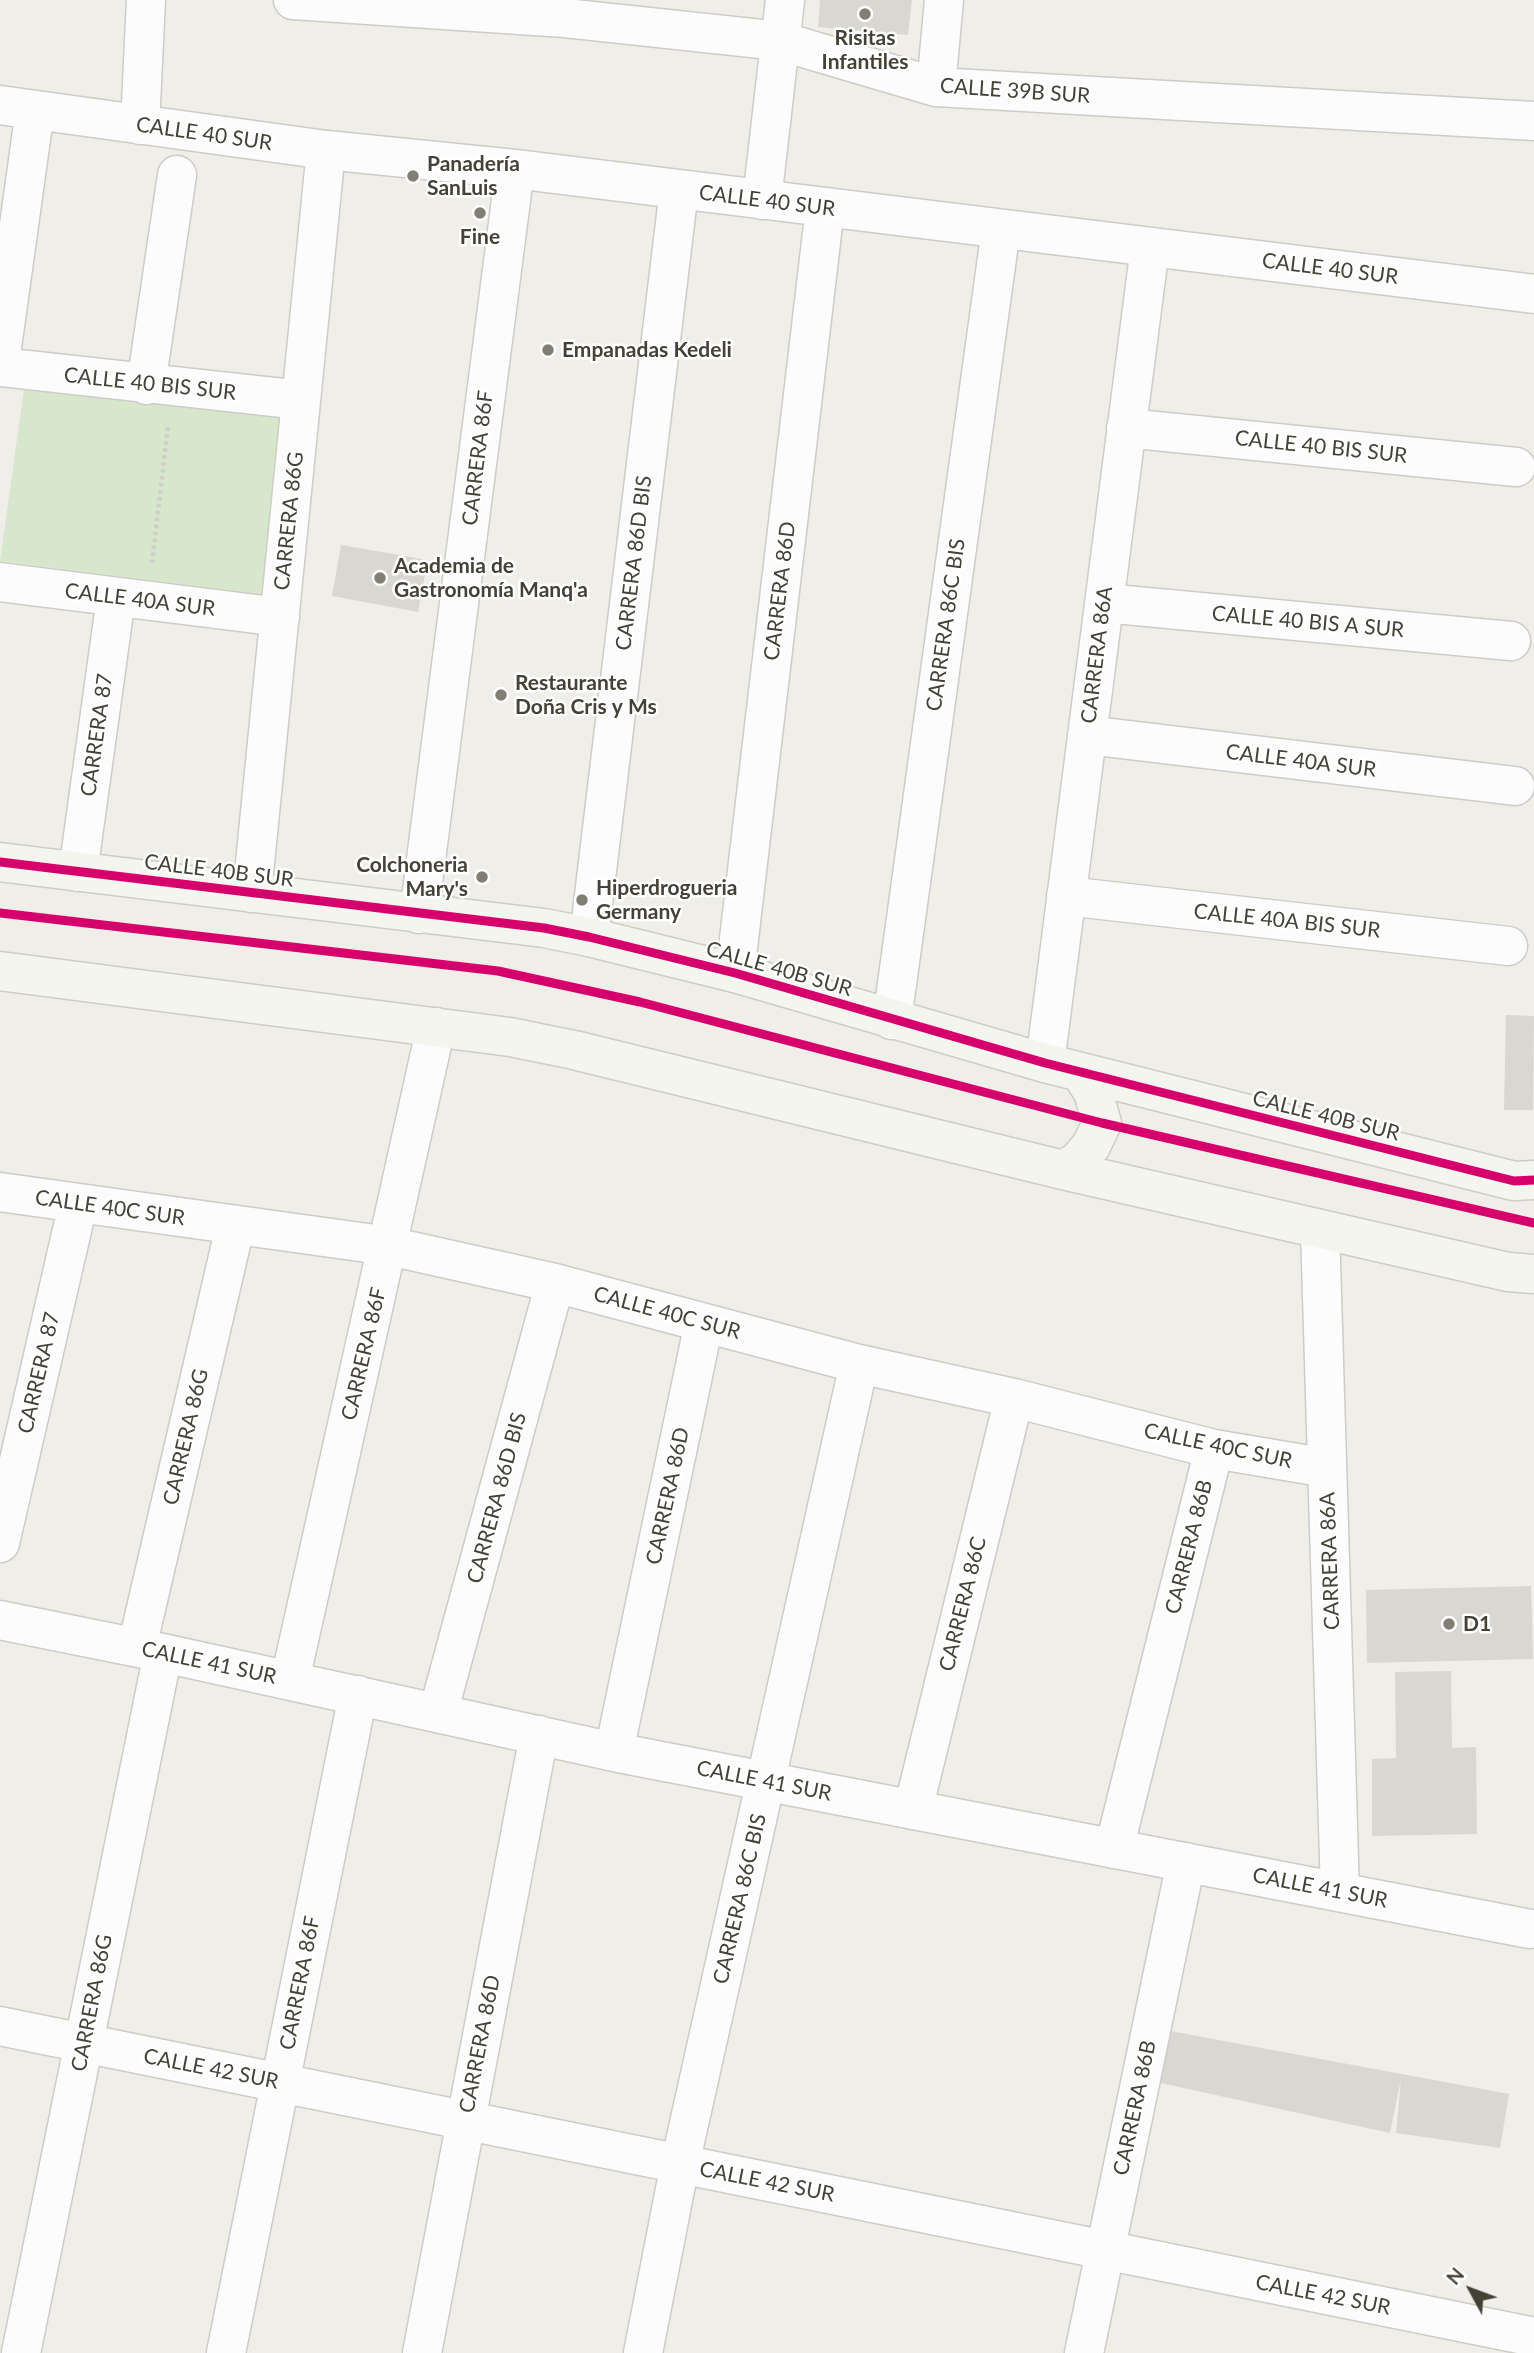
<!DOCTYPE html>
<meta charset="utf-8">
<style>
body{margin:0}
#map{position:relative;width:1534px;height:2353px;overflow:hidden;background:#efeee9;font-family:Lato,sans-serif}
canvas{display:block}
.north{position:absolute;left:1436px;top:2255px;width:70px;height:70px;-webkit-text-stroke:5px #fff;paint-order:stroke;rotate:311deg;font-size:19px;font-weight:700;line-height:28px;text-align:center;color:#444137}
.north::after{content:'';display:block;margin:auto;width:24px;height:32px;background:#444137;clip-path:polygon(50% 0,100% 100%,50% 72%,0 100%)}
</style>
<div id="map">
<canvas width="1534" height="2353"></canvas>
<div class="north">N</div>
</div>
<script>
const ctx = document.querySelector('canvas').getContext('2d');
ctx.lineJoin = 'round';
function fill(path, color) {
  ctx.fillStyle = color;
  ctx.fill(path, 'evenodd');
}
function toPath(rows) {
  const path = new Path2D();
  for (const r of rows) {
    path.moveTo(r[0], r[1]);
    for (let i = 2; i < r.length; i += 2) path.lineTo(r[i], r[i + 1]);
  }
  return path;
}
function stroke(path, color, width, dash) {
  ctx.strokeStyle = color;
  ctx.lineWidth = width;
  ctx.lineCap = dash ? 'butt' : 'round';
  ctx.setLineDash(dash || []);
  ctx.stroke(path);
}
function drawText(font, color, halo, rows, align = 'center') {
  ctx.font = font + ' Lato,sans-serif';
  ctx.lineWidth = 5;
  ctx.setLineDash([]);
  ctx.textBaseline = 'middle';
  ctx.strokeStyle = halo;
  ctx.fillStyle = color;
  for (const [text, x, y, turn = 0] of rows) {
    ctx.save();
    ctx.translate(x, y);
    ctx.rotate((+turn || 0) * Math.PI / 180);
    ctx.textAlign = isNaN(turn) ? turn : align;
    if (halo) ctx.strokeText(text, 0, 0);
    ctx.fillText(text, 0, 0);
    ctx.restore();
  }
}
const green = toPath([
 [25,382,282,417,267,595,0,561]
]);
const building = toPath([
 [820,0,912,0,908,35,818,27],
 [341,545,428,560,418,612,332,596],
 [1506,1015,1534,1016,1533,1110,1504,1110],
 [1531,1586,1533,1659,1367,1663,1366,1590],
 [1451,1671,1452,1748,1476,1747,1477,1834,1372,1836,1372,1759,1396,1758,1395,1672],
 [1165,2030,1509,2094,1500,2148,1396,2133,1401,2079,1390,2133,1156,2082]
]);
const path = toPath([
 [152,563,168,426]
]);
const street = toPath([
 [293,0,565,18,780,41,936,87,1534,121],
 [936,87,944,0],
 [0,105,326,150,515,169,1534,294],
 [140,125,146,0],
 [762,200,785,0],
 [0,362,35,110],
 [0,367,301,400],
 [146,385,177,175],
 [1126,428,1516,467],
 [0,582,280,617],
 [1104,603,1511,641],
 [1087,735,1515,786],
 [78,872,116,598],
 [252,893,326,150],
 [1066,896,1508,946],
 [419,914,515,169],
 [589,937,679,190],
 [735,973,825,208],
 [892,1020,1001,229],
 [1045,1063,1150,247],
 [0,1192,389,1246,555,1283,859,1364,1014,1398,1214,1449,1327,1468],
 [1320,1229,1340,1892],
 [0,1543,78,1204],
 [0,1620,163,1653,614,1752,1530,1929],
 [137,1647,235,1227],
 [290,1680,436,1027],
 [438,1713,555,1283],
 [614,1752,704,1323],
 [913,1810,1014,1398],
 [1114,1849,1214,1449],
 [0,2026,1534,2337],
 [21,2353,163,1653],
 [226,2353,358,1695],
 [422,2353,539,1735],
 [643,2353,680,2164,859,1364],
 [1084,2353,1186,1862]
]);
const secondary = toPath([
 [0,862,544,928,589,937,735,973,1045,1063,1514,1181,1534,1180],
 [0,971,510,1037,574,1050,1063,1170,1508,1272,1534,1274],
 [1063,1170,1078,1161,1091,1146,1102,1123,1093,1092,1080,1072]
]);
const cycleway = toPath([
 [0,862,544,928,589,937,735,973,1045,1063,1514,1181,1534,1180],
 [0,913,498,971,640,1002,1102,1123,1534,1223]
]);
const markers = [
 [865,14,7,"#807e75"],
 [413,176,7,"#807e75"],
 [480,213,7,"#807e75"],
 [548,350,7,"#807e75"],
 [380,578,7,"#807e75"],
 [501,695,7,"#807e75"],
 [482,877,7,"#807e75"],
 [582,900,7,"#807e75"],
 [1449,1624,7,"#807e75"]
];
const poiNames = [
 ["Risitas",865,38,"center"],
 ["Infantiles",865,62,"center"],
 ["Panadería",427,164],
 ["SanLuis",427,188],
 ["Fine",480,237,"center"],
 ["Empanadas Kedeli",562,350],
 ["Academia de",394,566],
 ["Gastronomía Manq'a",394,590],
 ["Restaurante",515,683],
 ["Doña Cris y Ms",515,707],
 ["Colchoneria",468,865,"right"],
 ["Mary's",468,889,"right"],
 ["Hiperdrogueria",596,888],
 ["Germany",596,912],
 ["D1",1463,1624]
];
const streetNames = [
 ["CALLE 39B SUR",1015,91,4],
 ["CALLE 40 SUR",204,134,8],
 ["CALLE 40 SUR",767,201,7],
 ["CALLE 40 SUR",1330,269,7],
 ["CALLE 40 BIS SUR",150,384,6],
 ["CALLE 40 BIS SUR",1321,447,6],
 ["CARRERA 86F",478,458,-83],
 ["CARRERA 86G",289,521,-84],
 ["CARRERA 86D BIS",634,563,-83],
 ["CARRERA 86D",780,591,-83],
 ["CALLE 40A SUR",140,600,7],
 ["CALLE 40 BIS A SUR",1308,622,5],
 ["CARRERA 86C BIS",946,625,-82],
 ["CARRERA 86A",1097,655,-83],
 ["CARRERA 87",97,735,-82],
 ["CALLE 40A SUR",1301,761,7],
 ["CALLE 40B SUR",219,871,7],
 ["CALLE 40A BIS SUR",1287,921,6],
 ["CALLE 40B SUR",779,969,16],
 ["CALLE 40B SUR",1326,1116,14],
 ["CALLE 40C SUR",110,1208,8],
 ["CALLE 40C SUR",667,1313,15],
 ["CARRERA 86F",364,1354,-77],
 ["CARRERA 87",39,1373,-77],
 ["CARRERA 86G",186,1437,-77],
 ["CALLE 40C SUR",1218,1446,12],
 ["CARRERA 86D",668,1496,-78],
 ["CARRERA 86D BIS",497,1498,-75],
 ["CARRERA 86B",1189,1547,-76],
 ["CARRERA 86A",1330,1561,-92],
 ["CARRERA 86C",963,1604,-76],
 ["CALLE 41 SUR",209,1663,12],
 ["CALLE 41 SUR",764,1781,11],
 ["CALLE 41 SUR",1320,1888,11],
 ["CARRERA 86C BIS",740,1899,-77],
 ["CARRERA 86F",300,1983,-79],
 ["CARRERA 86G",92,2003,-79],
 ["CARRERA 86D",480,2044,-79],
 ["CALLE 42 SUR",211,2069,11],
 ["CARRERA 86B",1135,2108,-78],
 ["CALLE 42 SUR",767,2182,11],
 ["CALLE 42 SUR",1323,2295,11]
];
fill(green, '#d7e7cc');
fill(building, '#d9d7d2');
stroke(street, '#cdccc7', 41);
stroke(secondary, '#cecdc3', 41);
stroke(path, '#d0cecb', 4.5, [3.5, 3.5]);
stroke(street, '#fdfcfc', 38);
stroke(secondary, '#f5f5ef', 38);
stroke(cycleway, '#d6006c', 9);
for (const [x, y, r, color] of markers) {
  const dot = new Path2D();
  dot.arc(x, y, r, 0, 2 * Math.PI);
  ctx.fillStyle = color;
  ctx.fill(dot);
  stroke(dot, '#fff', 2.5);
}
drawText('bold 21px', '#444137', '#fff', poiNames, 'left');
drawText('21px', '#444137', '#fff', streetNames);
</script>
